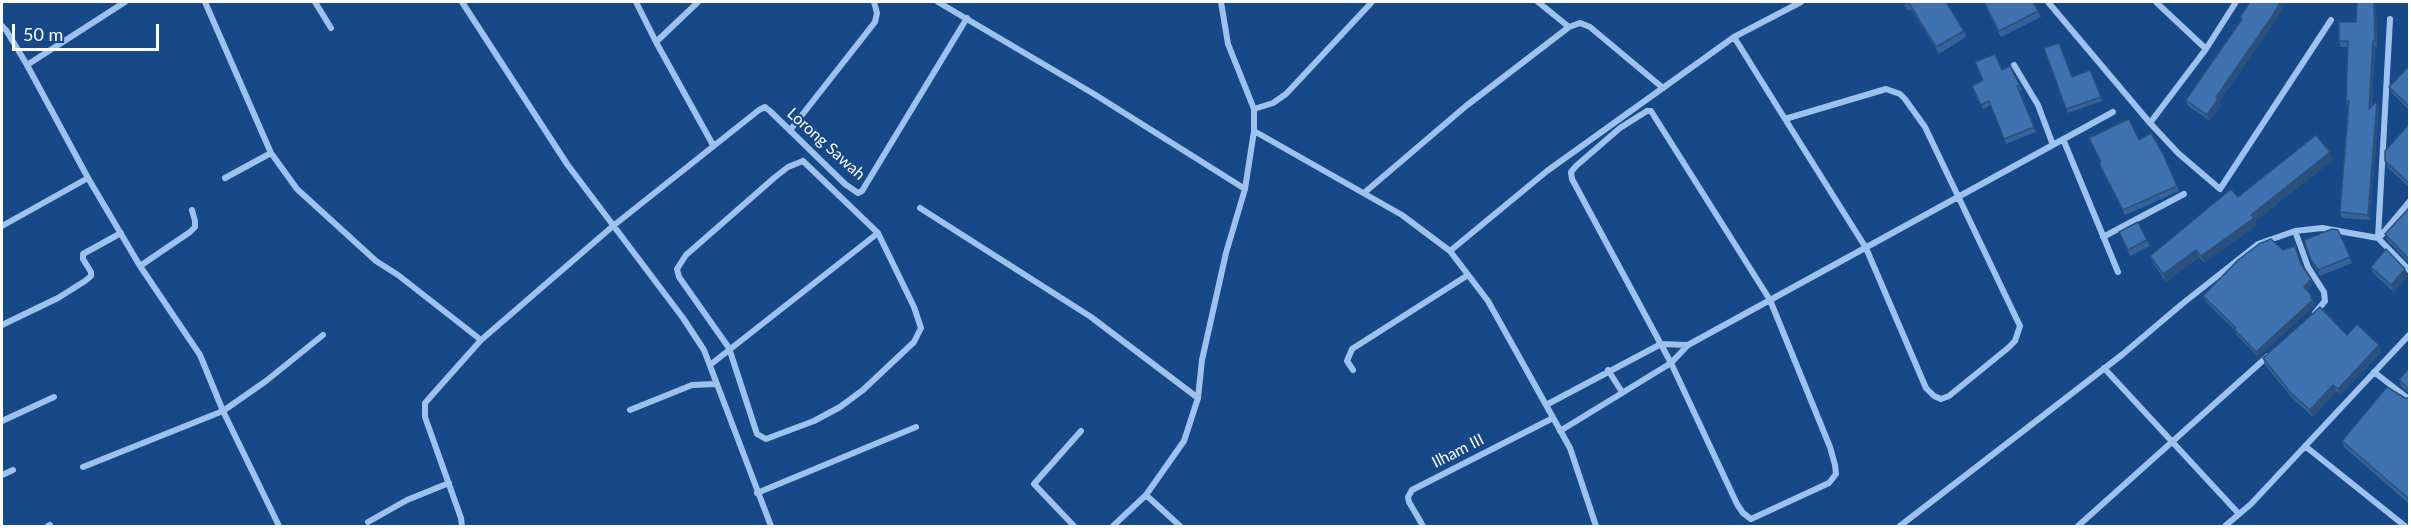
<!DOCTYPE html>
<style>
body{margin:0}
#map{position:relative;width:2411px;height:528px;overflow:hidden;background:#174888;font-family:Lato,sans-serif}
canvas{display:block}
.frame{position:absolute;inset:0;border:3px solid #fff;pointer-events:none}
.scale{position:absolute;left:12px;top:24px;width:147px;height:27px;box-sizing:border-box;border:3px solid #fff;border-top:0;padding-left:8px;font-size:18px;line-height:21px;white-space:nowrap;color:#fff;-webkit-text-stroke:4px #174888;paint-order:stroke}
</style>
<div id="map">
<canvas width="2411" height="528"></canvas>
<div class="frame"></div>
<div class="scale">50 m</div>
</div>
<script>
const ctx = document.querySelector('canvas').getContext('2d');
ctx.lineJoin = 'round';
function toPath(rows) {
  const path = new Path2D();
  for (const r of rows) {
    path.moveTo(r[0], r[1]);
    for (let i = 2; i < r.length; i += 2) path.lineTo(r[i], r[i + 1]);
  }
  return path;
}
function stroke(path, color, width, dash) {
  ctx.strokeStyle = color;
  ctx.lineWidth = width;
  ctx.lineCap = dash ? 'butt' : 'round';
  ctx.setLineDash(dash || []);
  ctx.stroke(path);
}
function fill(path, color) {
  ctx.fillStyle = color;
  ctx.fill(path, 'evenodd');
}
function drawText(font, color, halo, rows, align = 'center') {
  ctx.font = font + ' Lato,sans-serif';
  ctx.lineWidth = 4.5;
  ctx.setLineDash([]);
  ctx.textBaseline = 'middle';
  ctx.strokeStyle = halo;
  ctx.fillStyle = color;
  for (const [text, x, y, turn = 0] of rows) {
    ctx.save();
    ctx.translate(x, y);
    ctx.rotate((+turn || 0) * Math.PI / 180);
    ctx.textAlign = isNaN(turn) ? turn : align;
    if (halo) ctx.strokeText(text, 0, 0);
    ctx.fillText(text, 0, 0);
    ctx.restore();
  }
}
const street = toPath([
 [205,2,271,153,297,189,376,261,398,275,481,340],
 [315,2,331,28],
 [462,2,567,164,683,318,704,350,771,526],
 [636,2,656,42,713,145],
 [938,2,1094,94,1245,189],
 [1538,2,1569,27],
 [2048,2,2150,123,2178,153,2220,189,2331,20],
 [2,26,6,30,27,65,88,178,2,226],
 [1734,37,1785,119,1866,248,1926,388,1934,396,1941,399,1949,396,2008,348,2015,341,2020,326,1925,127,1905,99,1900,94,1886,89,1785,119],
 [656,42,698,2],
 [2206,49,2236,2],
 [27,65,125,2],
 [2014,65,2038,105,2053,145],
 [1254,109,1273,103,1286,94,1372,2],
 [1647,111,1651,111,1770,300,1830,447,1835,465,1836,474,1829,483,1751,519,1743,513,1737,504,1671,363,1572,179,1571,172,1576,166,1620,128,1647,111],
 [2150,123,2206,49,2156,2],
 [791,129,875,22,877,13,874,2],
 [1254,131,1402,215,1450,251,1488,301,1570,448,1596,526],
 [2063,139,2118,272],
 [803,161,878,233,914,307,921,328,914,342,863,390,840,407,814,421,766,439,757,434,729,348,679,277,677,269,686,255,774,178,788,167,803,161],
 [88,178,140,266,200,355,223,411,279,526],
 [225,178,271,153],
 [1364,193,1466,106,1569,27,1580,23,1590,27,1663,88],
 [920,208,1091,317,1198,398],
 [2295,231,2308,267,2324,292,2325,301,2315,313],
 [2103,237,2184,194],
 [2378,238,2390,19],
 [2379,238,2410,201],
 [1450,251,1547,171,1734,37,1801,2],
 [140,266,190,232,195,227,195,221,192,210],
 [2,325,58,298,85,281,91,276,91,272,83,259,83,254,121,233],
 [710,365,878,233],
 [2104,368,2239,514],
 [1353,370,1347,361,1352,349,1468,275],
 [1608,370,1622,392],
 [2374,372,2410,400],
 [1546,405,1661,344,1688,345],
 [630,410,692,385,716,384],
 [2,421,54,397],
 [1560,431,1671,363,1688,345,2113,112],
 [2305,446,2405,526],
 [83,467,223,411,266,381,323,335],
 [2,475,13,470],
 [757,493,916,427],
 [1146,495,1180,526],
 [368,522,407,500,449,483],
 [48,526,50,525],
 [462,526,461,518,425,417,425,403,481,340,613,226,759,110,765,107,770,111,845,184,858,193,862,191,967,18],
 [1074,526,1034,484,1081,431],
 [1113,526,1146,495,1184,441,1198,398,1202,360,1226,253,1245,189,1254,131,1254,109,1228,44,1221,2],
 [1423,526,1409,502,1408,497,1412,490,1553,418],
 [1900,526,2123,354,2182,304,2258,244,2295,231,2322,228,2378,238,2410,271],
 [2078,526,2268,356],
 [2225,526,2251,504,2410,334]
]);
const wall = toPath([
 [1903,2,1946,2,1964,31,1966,37,1939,54,1911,9,1908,11],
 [1983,2,2033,2,2041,17,2001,37],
 [2250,2,2286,2,2275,21,2219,102,2221,105,2210,121,2188,106,2186,100,2241,21,2240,17],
 [2374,2,2376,7,2377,47,2375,47,2372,106,2379,106,2370,220,2342,218,2340,212,2348,107,2346,101,2348,47,2341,47,2339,41],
 [2044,48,2072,77,2090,70,2102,101,2068,113],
 [2409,66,2409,110,2392,93,2389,87],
 [2002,70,2020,85,2022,90,2019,91,2036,132,2006,144,1991,105,1983,109,1972,86],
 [2409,124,2409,187,2387,167,2385,161],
 [2089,138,2139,140,2177,186,2179,191,2125,215,2101,169,2099,163,2101,162],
 [2333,160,2255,221,2257,225,2204,263,2199,257,2166,282,2153,263,2150,256,2238,197],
 [2409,208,2409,263,2387,240,2385,234],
 [2338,230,2352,263,2320,276,2313,265,2304,240],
 [2119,232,2147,240,2150,246,2130,256],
 [2283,250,2301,264,2313,284,2307,291,2314,301,2315,305,2258,357,2236,334,2234,329,2205,301,2203,296],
 [2371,267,2408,276,2394,292,2373,273],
 [2347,335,2382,352,2340,395,2336,391,2313,417,2294,400,2265,365,2263,358],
 [2409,368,2409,393,2401,387,2399,380],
 [2405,398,2409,398,2409,504,2344,447,2342,441]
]);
const shadedWall = toPath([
 [2280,2,2286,2,2275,21,2219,102,2221,105,2210,121,2207,115,2216,97],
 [2374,2,2376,7,2377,47,2375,41],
 [2373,41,2375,47,2371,114,2369,109],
 [2377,101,2379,106,2370,220,2368,215],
 [2330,152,2333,160,2255,221,2257,225,2204,263,2201,256,2251,215],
 [2196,250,2199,257,2166,282,2163,274],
 [2405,269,2408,276,2394,292,2391,285],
 [2311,279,2313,284,2306,292,2304,287],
 [2312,296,2315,305,2258,357,2256,352],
 [2379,345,2382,352,2340,395,2338,389],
 [2333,385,2336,391,2313,417,2310,410]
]);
const building = toPath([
 [1904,2,1946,2,1964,31,1936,47,1909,3,1906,4,1904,2],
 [1984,2,2033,2,2038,11,1999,31,1984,2],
 [2250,2,2280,2,2273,15,2216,97,2218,99,2207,115,2186,100,2242,19,2240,17,2250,2],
 [2357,2,2374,2,2375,41,2373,41,2369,109,2377,101,2368,215,2340,212,2349,101,2346,101,2348,41,2339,41,2339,22,2356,22,2357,2],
 [2059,43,2072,77,2090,70,2101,97,2066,109,2044,48,2059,43],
 [1995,54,2002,70,2010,66,2015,76,2020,85,2017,86,2034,127,2004,139,1989,101,1981,105,1972,86,1983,80,1975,62,1995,54],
 [2409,66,2409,106,2389,87,2409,66],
 [2129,119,2139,140,2151,133,2163,154,2177,186,2123,210,2099,163,2101,162,2089,138,2129,119],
 [2409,124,2409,183,2385,161,2385,151,2409,124],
 [2316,135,2330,152,2251,215,2254,218,2201,256,2196,250,2163,274,2150,256,2231,189,2238,197,2316,135],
 [2409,208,2409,259,2385,234,2409,208],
 [2138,222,2147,240,2128,250,2119,232,2138,222],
 [2332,229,2338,230,2350,257,2318,270,2310,258,2304,240,2332,229],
 [2271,239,2283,250,2295,246,2301,264,2311,279,2304,287,2312,296,2311,298,2313,300,2256,352,2234,329,2236,328,2203,296,2238,260,2259,244,2271,239],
 [2386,249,2405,269,2391,285,2371,267,2386,249],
 [2320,307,2347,335,2357,324,2379,345,2338,389,2333,385,2310,410,2291,393,2263,358,2320,307],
 [2409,368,2409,389,2399,380,2409,368],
 [2387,387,2405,398,2409,398,2409,499,2342,441,2387,387]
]);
const streetNames = [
 ["Lorong Sawah",826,144,42],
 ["Ilham III",1458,451,-27]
];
stroke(street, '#9ec2ee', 6);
fill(wall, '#366298');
fill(shadedWall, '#2c507c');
fill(building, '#3f72b1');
stroke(building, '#2c507c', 1.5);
drawText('16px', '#fff', '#174888', streetNames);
</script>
